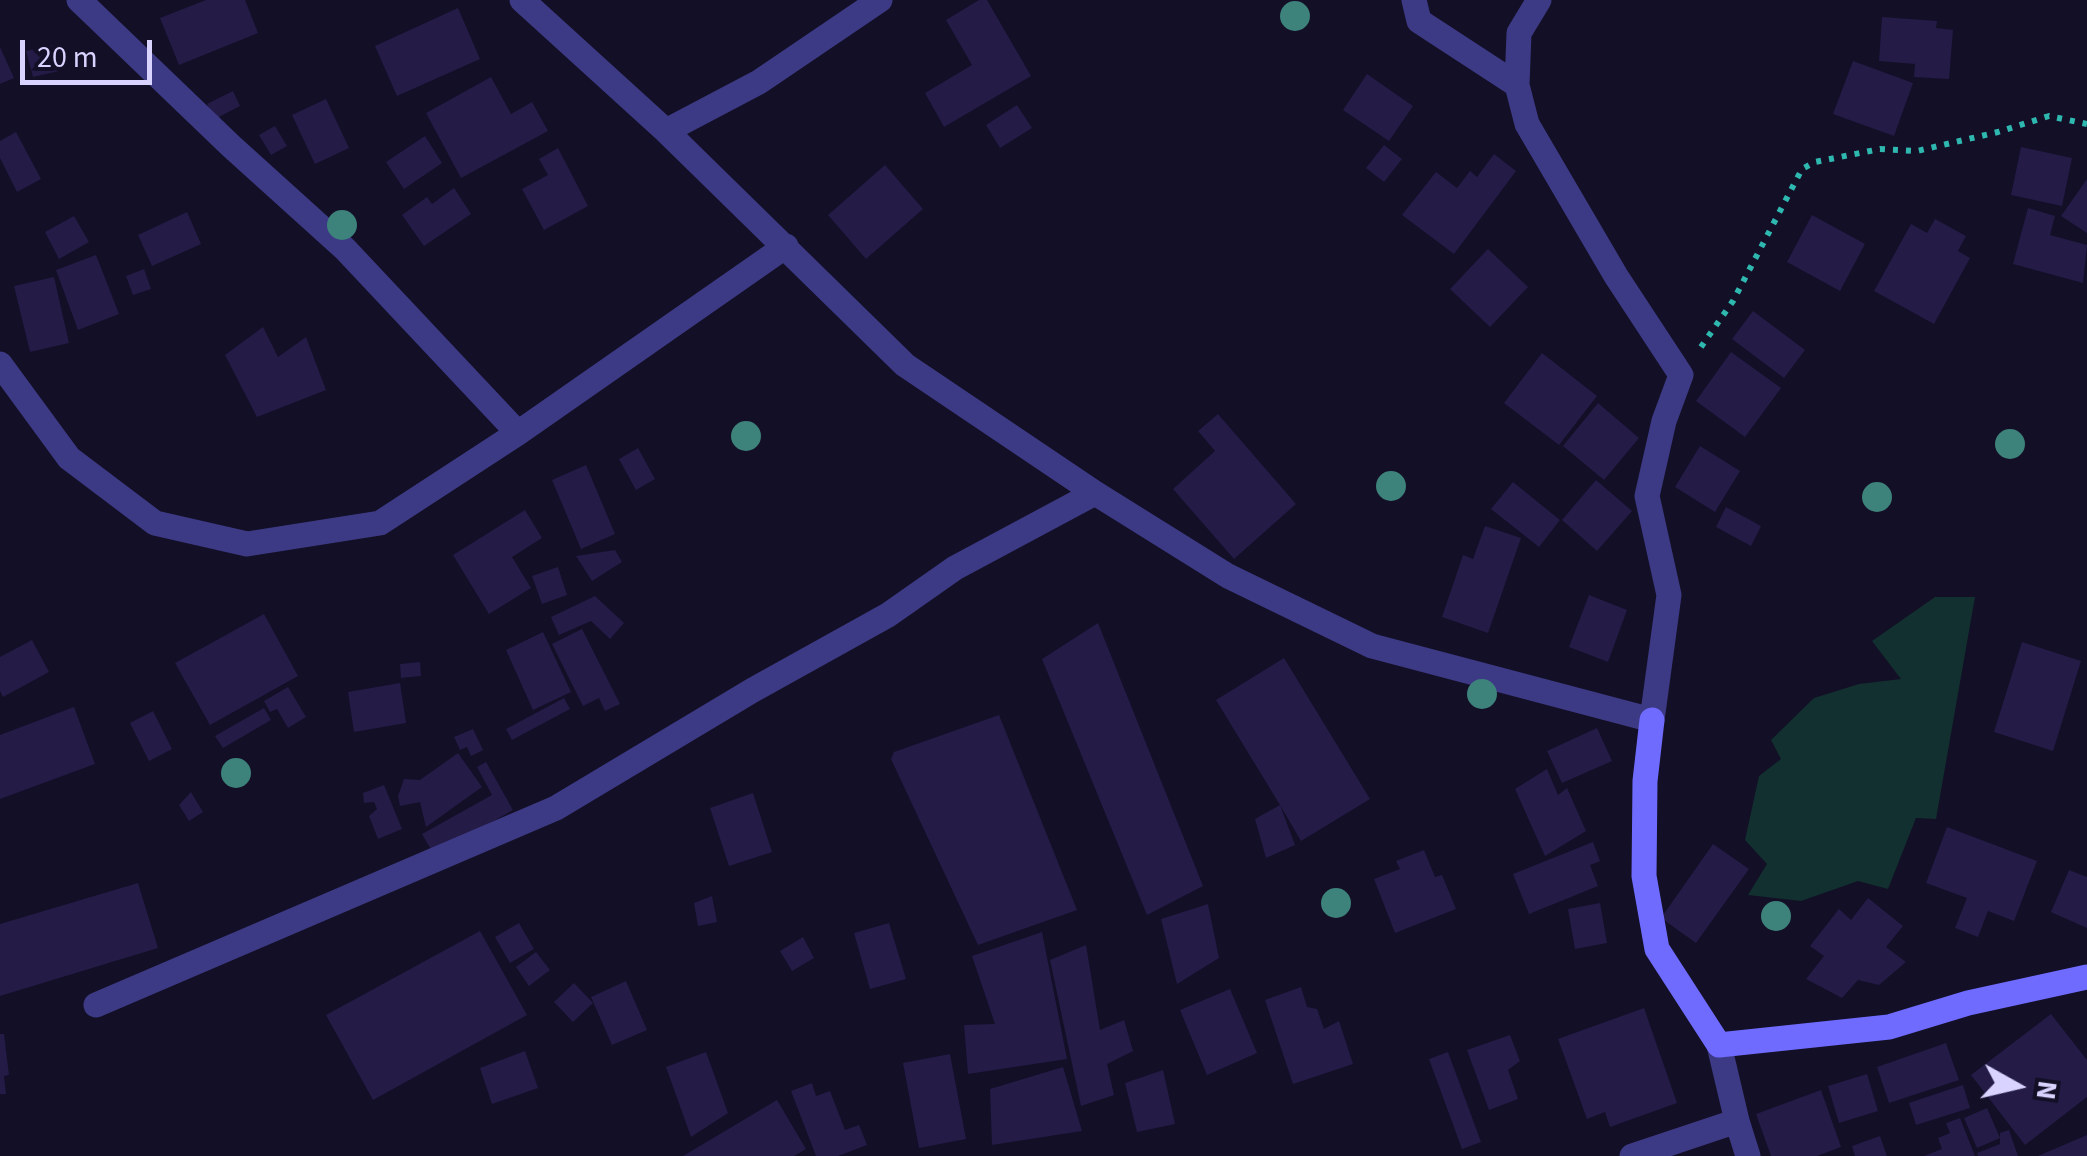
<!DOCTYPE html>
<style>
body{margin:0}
#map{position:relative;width:2087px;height:1156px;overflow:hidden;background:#130f26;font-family:"Source Sans 3",sans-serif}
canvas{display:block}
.north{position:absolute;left:1967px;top:1036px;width:100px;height:100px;-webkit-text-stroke:8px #130f26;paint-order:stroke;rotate:98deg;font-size:28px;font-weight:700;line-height:40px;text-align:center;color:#d9d4ff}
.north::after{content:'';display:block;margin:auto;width:35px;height:45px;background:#d9d4ff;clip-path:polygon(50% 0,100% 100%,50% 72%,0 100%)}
.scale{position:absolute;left:20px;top:40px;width:132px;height:45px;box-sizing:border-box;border:5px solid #d9d4ff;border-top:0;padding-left:12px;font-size:30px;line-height:35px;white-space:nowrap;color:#d9d4ff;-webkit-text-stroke:8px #130f26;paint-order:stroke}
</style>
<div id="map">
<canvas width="2087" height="1156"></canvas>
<div class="north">N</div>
<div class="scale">20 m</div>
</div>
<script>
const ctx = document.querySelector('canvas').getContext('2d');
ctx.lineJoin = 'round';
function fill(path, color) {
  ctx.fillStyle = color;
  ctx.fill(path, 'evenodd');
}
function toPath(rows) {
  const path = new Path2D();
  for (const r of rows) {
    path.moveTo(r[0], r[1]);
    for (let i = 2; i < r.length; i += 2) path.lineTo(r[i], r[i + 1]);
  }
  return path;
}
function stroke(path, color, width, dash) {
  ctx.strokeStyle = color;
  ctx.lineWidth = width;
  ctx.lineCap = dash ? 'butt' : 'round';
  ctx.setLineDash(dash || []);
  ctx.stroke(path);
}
const green = toPath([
 [1935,597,1975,597,1936,819,1916,818,1888,889,1858,881,1801,901,1748,895,1767,864,1745,840,1759,776,1781,759,1771,740,1814,698,1859,684,1901,679,1872,641]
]);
const building = toPath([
 [206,0,245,0,258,33,179,65,160,18],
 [979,0,987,0,1031,76,944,127,925,93,972,65,946,20],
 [458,8,480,59,397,96,375,46],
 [1882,17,1937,21,1936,28,1953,30,1949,79,1914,77,1915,64,1879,61],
 [52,45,59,71,33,77,26,51],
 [0,47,14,78,0,84],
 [1853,61,1913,83,1894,136,1833,114],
 [1367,74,1413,106,1389,141,1343,110],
 [491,77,511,114,532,102,548,131,461,178,426,113],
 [233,91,240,106,215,119,207,104],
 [326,99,349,148,315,164,292,115],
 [1017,105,1032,128,1000,148,986,125],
 [275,126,287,146,271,155,259,135],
 [16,132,41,179,17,192,0,158,0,141],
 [425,136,442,163,404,189,386,162],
 [1384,145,1402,159,1384,182,1366,168],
 [2021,147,2072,158,2062,206,2011,195],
 [558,148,588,206,544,230,522,189,548,175,539,159],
 [1494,154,1516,171,1454,254,1402,215,1436,172,1457,188,1470,171,1477,177],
 [885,165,923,209,866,259,828,215],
 [2087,179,2087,233,2061,216],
 [454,188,471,214,424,246,402,215,427,197,432,204],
 [2028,208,2055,216,2050,235,2087,245,2083,283,2013,264],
 [187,212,201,244,152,266,138,235],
 [1812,215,1865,244,1840,291,1787,262],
 [74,216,89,242,59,259,45,232],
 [1935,219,1966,236,1958,251,1970,258,1934,324,1874,291,1911,224,1927,233],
 [1488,249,1528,287,1490,327,1450,289],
 [96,255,119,314,78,330,56,270],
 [144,269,151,289,133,295,126,276],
 [54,277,69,343,30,352,14,286],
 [1753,311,1805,350,1784,378,1732,339],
 [263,327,278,357,306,337,326,390,257,417,225,355],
 [1731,352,1781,388,1745,437,1696,401],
 [1542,353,1597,396,1559,445,1504,403],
 [1598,403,1639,438,1604,480,1563,446],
 [1218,414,1296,504,1234,559,1173,489,1215,451,1198,431],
 [1700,446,1740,471,1715,512,1675,487],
 [638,448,655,479,636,490,619,459],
 [586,465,615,534,581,549,552,480],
 [1596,480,1632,511,1597,551,1562,520],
 [1513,482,1560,520,1539,547,1491,509],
 [1726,507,1761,526,1751,546,1716,527],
 [525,510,542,538,512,557,531,588,489,614,453,555],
 [1485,526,1521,538,1488,633,1442,617,1463,555,1473,559],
 [615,550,622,562,592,581,576,556],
 [558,567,567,595,542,604,532,576],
 [1589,595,1627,610,1608,662,1569,647],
 [595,596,624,623,610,639,591,621,559,635,551,617],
 [264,614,298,676,210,725,175,663],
 [1098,623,1203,886,1147,915,1042,659],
 [582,629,620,704,605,711,599,698,583,706,552,644],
 [543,632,571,692,533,710,506,650],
 [32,640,49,672,3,697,0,691,0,657],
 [2022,642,2081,661,2053,751,1994,732],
 [1284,658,1370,799,1301,841,1280,805,1295,845,1266,858,1255,819,1280,805,1216,700],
 [420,662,421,676,401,678,400,664],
 [400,683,406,723,354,732,348,692],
 [288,687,306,717,288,728,277,709,270,712,264,701],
 [564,698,570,709,512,740,506,729],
 [74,707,95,764,0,799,0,735],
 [264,708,271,720,223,748,215,736],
 [153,711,172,749,149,761,130,723],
 [999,715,1077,910,978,945,891,759,894,752],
 [1597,728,1612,761,1562,783,1547,751],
 [473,729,483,750,471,756,467,747,460,750,454,737],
 [458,753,482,787,426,827,420,802,400,806,398,796,404,779,420,780],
 [486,762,513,810,434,855,422,834,492,795,477,767],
 [1547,769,1558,795,1567,788,1586,831,1545,856,1515,789],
 [384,785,402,829,378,839,369,816,377,809,374,802,364,803,363,793],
 [191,792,203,812,189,821,179,805],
 [753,793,772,852,729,866,710,808],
 [1947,827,2037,861,2014,921,1988,911,1978,937,1955,928,1967,898,1926,883],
 [1593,842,1600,861,1590,865,1598,886,1529,914,1513,874],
 [1713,844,1749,869,1696,943,1661,918],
 [1424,850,1435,877,1442,875,1456,909,1395,933,1374,879,1400,869,1396,861],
 [2069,870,2087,877,2087,928,2051,912],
 [138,883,158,948,0,996,0,924],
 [712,896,717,922,698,926,694,903],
 [1868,898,1903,926,1886,947,1906,962,1879,985,1858,980,1842,998,1806,979,1824,956,1810,946,1839,909,1851,920],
 [1600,903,1607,943,1575,949,1568,909],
 [1208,904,1219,958,1177,984,1161,919],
 [519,923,534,949,510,963,495,937],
 [889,923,906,979,870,989,854,933],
 [480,931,527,1015,373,1100,326,1015],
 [1042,932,1067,1059,968,1074,964,1025,995,1024,972,956],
 [803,937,814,958,792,971,780,951],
 [1086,945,1100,1030,1124,1020,1133,1051,1107,1064,1114,1095,1081,1106,1050,960],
 [536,952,550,970,529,986,516,967],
 [626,981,647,1030,612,1045,591,997],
 [574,983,593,1003,573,1022,554,1002],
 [1301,987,1307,1007,1317,1009,1324,1029,1339,1021,1353,1064,1293,1084,1265,1000],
 [1230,989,1257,1053,1207,1075,1180,1010],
 [1644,1008,1677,1103,1610,1127,1605,1112,1587,1119,1558,1039],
 [2051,1014,2087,1060,2087,1097,2025,1145,1971,1075],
 [0,1034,4,1034,9,1075,4,1076,6,1094,0,1094],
 [1510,1035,1520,1061,1508,1070,1518,1099,1489,1110,1467,1050],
 [1946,1043,1959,1080,1889,1103,1877,1067],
 [525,1051,538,1088,492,1104,480,1068],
 [706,1052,728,1113,691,1137,666,1067],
 [1448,1052,1481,1142,1462,1149,1429,1059],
 [950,1054,966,1139,919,1148,903,1063],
 [1063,1067,1082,1131,992,1145,990,1089],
 [1163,1070,1175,1124,1137,1132,1125,1083],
 [1867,1074,1878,1111,1839,1123,1828,1086],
 [812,1083,816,1096,830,1091,845,1130,859,1125,867,1145,838,1156,816,1156,791,1091],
 [1963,1085,1970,1108,1916,1125,1909,1103],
 [1821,1090,1841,1147,1817,1156,1771,1156,1756,1114],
 [777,1100,806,1149,794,1156,683,1156],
 [1987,1108,2000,1138,2000,1133,2009,1130,2018,1156,1978,1156,1977,1153,2000,1144,2000,1138,1977,1148,1964,1118],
 [1960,1118,1975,1156,1924,1156,1942,1149,1938,1138,1950,1133,1946,1123],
 [2087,1135,2087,1156,2038,1156],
 [1880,1136,1887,1156,1855,1156,1852,1146]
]);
const path = toPath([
 [1701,347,1733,301,1802,169,1815,162,1880,149,1917,151,1998,132,2049,116,2087,124]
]);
const street = toPath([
 [79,0,231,146,345,249,518,433],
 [522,0,666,131,905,365,1095,493,1228,576,1372,646,1652,720,1669,595,1647,496,1664,421,1681,375,1616,276,1527,124,1517,85,1519,33,1539,0],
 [1414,0,1419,21,1517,85],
 [666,131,759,82,880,0],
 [0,364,69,458,155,523,247,544,380,523,518,433,786,246],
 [96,1005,556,808,753,690,888,615,955,568,1095,493],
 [1737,1121,1748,1156],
 [1632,1156,1737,1121,1719,1045]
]);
const secondary = toPath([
 [1652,720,1645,781,1644,876,1657,949,1719,1045,1889,1027,1968,1003,2087,977]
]);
const trees = [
 [1295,16],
 [342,225],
 [746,436],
 [2010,444],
 [1391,486],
 [1877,497],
 [1482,694],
 [236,773],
 [1336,903],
 [1776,916]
];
fill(green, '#12302f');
fill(building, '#241b47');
stroke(path, '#2fb8b0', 6, [5, 8]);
stroke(street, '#3d3a85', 25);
stroke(secondary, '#6f6bff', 25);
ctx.fillStyle = '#3d827b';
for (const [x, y] of trees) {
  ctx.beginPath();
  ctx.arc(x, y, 15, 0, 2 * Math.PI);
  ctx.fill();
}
</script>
